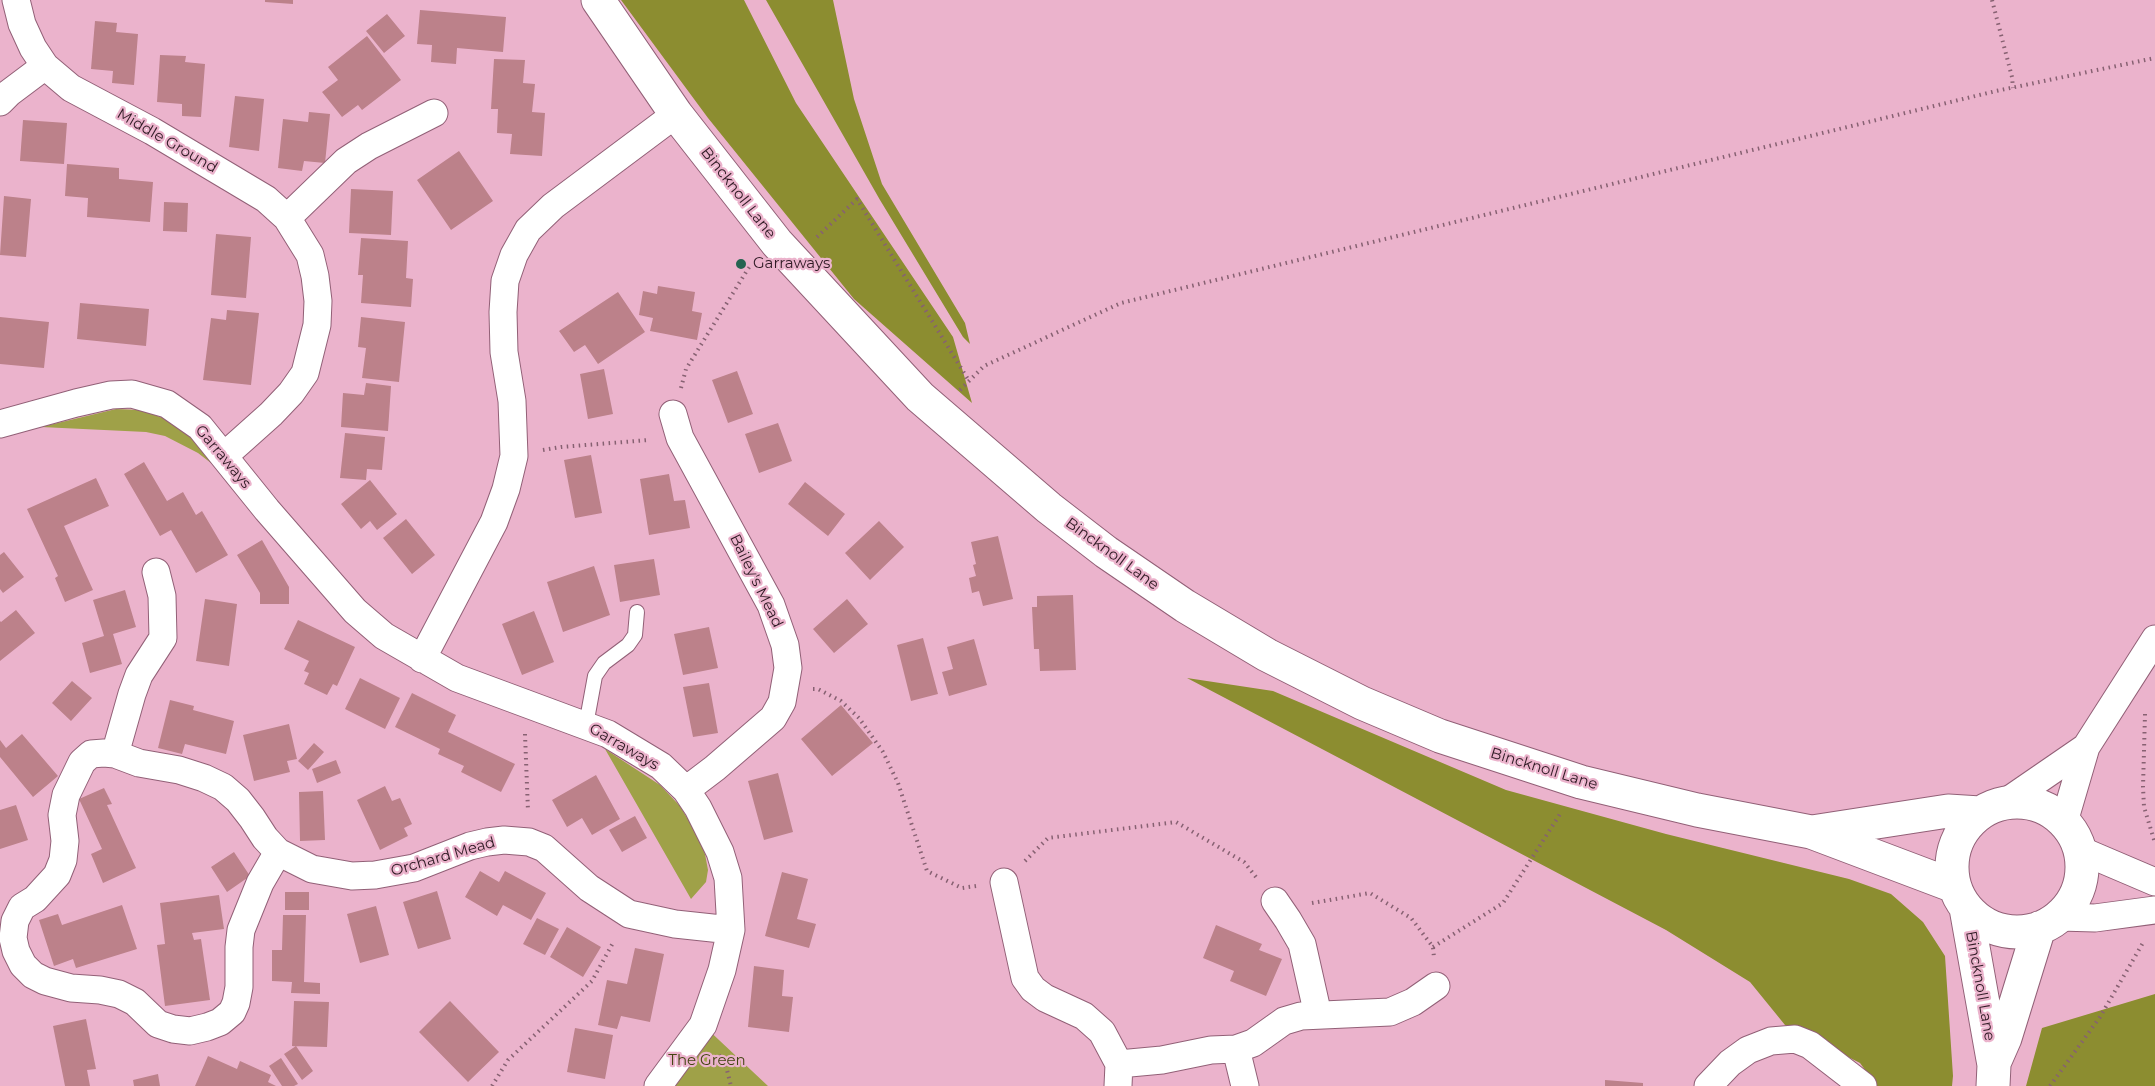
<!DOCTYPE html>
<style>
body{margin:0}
canvas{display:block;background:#ebb3cc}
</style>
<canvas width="2155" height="1086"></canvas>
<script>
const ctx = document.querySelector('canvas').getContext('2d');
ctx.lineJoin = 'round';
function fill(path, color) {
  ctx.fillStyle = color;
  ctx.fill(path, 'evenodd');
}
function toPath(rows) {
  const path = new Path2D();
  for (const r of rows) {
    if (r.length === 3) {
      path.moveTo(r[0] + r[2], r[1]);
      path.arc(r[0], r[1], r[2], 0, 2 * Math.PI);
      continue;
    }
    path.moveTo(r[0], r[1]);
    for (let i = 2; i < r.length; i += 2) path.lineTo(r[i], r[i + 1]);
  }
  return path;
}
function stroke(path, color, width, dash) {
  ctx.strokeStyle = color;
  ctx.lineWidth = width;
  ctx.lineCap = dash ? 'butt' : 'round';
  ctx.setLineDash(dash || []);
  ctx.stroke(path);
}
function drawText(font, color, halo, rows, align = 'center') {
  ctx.font = font + ' Montserrat,sans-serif';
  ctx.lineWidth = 4.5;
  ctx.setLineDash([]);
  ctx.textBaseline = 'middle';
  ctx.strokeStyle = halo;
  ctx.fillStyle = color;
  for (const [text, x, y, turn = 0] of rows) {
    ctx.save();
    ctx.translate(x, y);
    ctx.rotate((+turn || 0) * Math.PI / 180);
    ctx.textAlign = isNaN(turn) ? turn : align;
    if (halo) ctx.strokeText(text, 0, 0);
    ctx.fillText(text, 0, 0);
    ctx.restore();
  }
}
const green = toPath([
 [116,409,141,410,163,418,184,432,201,447,220,470,198,453,165,436,146,432,41,427],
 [605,749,660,785,680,806,699,838,705,854,708,870,706,882,691,899],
 [703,1025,768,1086,658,1086]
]);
const forest = toPath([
 [621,0,744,0,796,103,953,337,972,403,854,299,708,118],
 [766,0,833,0,854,99,882,184,965,323,970,344,963,337,880,200],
 [1187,678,1273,691,1506,790,1666,834,1849,879,1891,894,1923,922,1945,956,1953,1076,1952,1086,1877,1086,1860,1063,1785,1025,1750,982,1666,930],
 [2155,994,2155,1086,2026,1086,2042,1028]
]);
const building = toPath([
 [265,0,293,0,293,4,265,2],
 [420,10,506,17,503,52,457,48,456,64,431,62,432,45,417,44],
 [387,14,405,36,384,53,366,31],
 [95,21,117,23,116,32,138,34,134,85,112,83,113,71,91,69],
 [367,36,401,80,362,110,358,105,342,117,322,92,338,80,328,67],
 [160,55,186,56,185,62,205,64,201,117,182,116,182,104,157,102],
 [494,59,525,60,523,83,535,84,532,112,545,113,542,156,510,154,512,134,497,133,498,109,491,109],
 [235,96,264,99,259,151,229,147],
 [309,112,330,114,325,163,304,161,302,171,278,168,283,119,308,122],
 [23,120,67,123,64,164,20,161],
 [459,151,493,201,451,230,417,180],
 [67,164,119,168,119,179,153,182,150,222,87,217,88,198,65,196],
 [351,189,393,191,391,235,349,233],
 [4,196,31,199,26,257,0,255],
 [164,202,188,203,187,232,163,231],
 [216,234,251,237,246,298,211,295],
 [361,238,408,241,406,278,413,279,411,307,361,303,363,275,358,275],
 [658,286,695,292,692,311,702,313,697,340,650,331,653,318,639,315,643,291,657,294],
 [618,292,645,332,598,364,585,345,574,352,559,331],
 [80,303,149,309,146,346,77,339],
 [227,310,259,313,251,385,203,380,211,318,226,320],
 [0,317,49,322,44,368,0,364],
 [361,317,405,322,399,382,362,378,366,348,358,347],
 [604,369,613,414,588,419,580,374],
 [737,371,753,414,728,423,712,380],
 [366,383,391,386,388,431,341,427,343,393,364,395],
 [778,423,792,461,759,473,745,434],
 [345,433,385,437,382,470,367,469,366,480,340,478],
 [591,455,602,513,575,518,564,460],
 [144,462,167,501,183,492,196,515,202,511,228,555,196,573,171,530,160,536,124,474],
 [669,474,674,501,685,500,690,528,649,535,640,479],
 [96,478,109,506,64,526,93,590,65,602,55,578,58,576,27,509],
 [370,480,397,514,377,530,370,521,361,529,341,504],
 [805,482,845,514,828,536,788,504],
 [406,519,435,555,412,574,383,538],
 [879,521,904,547,870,580,845,553],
 [998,536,1013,599,983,606,979,591,972,593,969,578,976,576,973,565,976,564,971,542],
 [262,540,289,587,289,604,260,604,260,593,237,555],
 [4,552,24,577,3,593,0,589,0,555],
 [654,559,660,595,620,602,614,565],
 [594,566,610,615,563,632,547,582],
 [125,590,136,627,113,634,122,664,90,673,82,643,104,636,93,600],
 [1073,595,1076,670,1040,671,1039,649,1034,649,1032,607,1037,607,1037,596],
 [205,599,237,604,229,666,196,661],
 [847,599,868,624,834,653,813,629],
 [16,610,35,633,0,661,0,621,1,622],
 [534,611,554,662,522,675,502,624],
 [298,620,355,647,337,686,333,684,327,695,304,684,309,673,304,671,309,661,284,649],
 [709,627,718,668,683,675,674,634],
 [923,638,938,694,911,701,897,645],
 [974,639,987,685,949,696,942,672,953,669,947,647],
 [360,678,400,698,385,729,345,709],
 [72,681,92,698,71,721,52,703],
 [709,683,718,733,693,737,683,687],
 [412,693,456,715,448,732,515,764,501,792,461,772,464,766,438,754,440,749,395,727],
 [170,700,194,706,193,710,234,721,226,754,185,744,182,754,158,748],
 [841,705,873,743,832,776,801,739],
 [289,724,297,759,287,761,290,772,254,781,243,735],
 [22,734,58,776,33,797,0,757,0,740,6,748],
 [314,743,324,752,308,770,298,761],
 [336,760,341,773,317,783,312,769],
 [778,773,793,832,764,840,748,781],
 [596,775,620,819,592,835,582,818,567,827,552,800],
 [385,786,392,801,400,798,412,824,404,828,408,836,380,850,357,800],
 [104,788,112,804,107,805,136,868,103,883,91,854,102,849,79,799],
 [323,791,325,840,300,841,299,792],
 [16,805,28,840,0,849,0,810],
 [635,816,647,838,622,852,609,830],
 [234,852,250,876,227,892,211,867],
 [480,871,499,882,505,871,546,893,531,920,503,905,497,916,465,897],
 [782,872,808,879,797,919,816,924,809,948,765,936],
 [437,891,451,939,418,949,403,902],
 [285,892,309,892,309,910,285,910],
 [219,895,224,929,192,933,194,940,201,939,210,1000,165,1006,157,945,165,944,160,903],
 [122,905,137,949,76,968,73,959,54,966,39,920,58,914,62,925],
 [376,906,389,955,360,963,347,914],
 [283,915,306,915,304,982,320,983,320,994,291,993,292,982,272,981,272,950,282,950],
 [537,918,559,929,545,955,523,944],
 [1216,925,1262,944,1259,950,1282,959,1266,996,1230,981,1234,971,1203,958],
 [567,927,601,947,583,977,550,957],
 [635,948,664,954,650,1022,621,1016,617,1029,598,1025,607,980,627,984],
 [754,966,784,970,782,996,793,997,789,1032,748,1027],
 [294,1001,329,1002,327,1047,292,1046],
 [450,1001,499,1052,468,1082,419,1032],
 [86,1019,96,1069,87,1070,90,1086,65,1086,53,1026],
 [575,1028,613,1035,605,1079,567,1072],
 [296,1046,313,1071,302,1080,284,1054],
 [208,1056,237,1069,240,1061,271,1075,268,1082,276,1086,195,1086],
 [281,1058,298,1084,294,1086,282,1086,269,1066],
 [158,1074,160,1086,134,1086,133,1080],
 [1605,1080,1643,1083,1643,1086,1605,1086]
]);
const path = toPath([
 [1992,0,2012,77,2013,88],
 [817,237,857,199,969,381],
 [681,388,686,369,751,264],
 [960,390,984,366,1121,303,1996,91,2155,58],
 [543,450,561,447,649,440],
 [813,689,818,689,841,701,859,718,883,752,898,783,927,871,962,888,976,886],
 [2145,714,2143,787,2144,807,2155,843],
 [525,734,528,811],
 [1025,861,1048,838,1176,822,1244,862,1256,877],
 [1312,903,1370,893,1411,918,1433,947,1434,958],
 [1433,947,1503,903,1562,811],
 [719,1055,727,1070,731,1086],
 [492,1086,508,1060,592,981,614,941],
 [2050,1086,2100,1017,2144,941]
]);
const lane = toPath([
 [586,725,595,676,604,663,628,645,635,635,637,612]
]);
const street = toPath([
 [16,0,22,24,33,48,45,66,71,88,152,131,266,199,287,218,310,255,315,276,318,301,317,325,305,373,291,393,271,414,224,456],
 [0,102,9,93,45,66],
 [287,218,346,161,369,146,434,113],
 [673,414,680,438,771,605,785,645,788,668,782,702,773,718,715,768,686,790],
 [0,424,76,403,111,395,132,394,167,404,200,427,267,510,355,611,384,636,457,678,608,734,661,766,686,790,698,808,720,852,728,878,731,930,722,970,703,1025,658,1086],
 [422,659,494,522,506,489,514,456,512,401,504,352,503,312,505,281,514,255,528,230,553,206,676,114],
 [115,754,132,694,139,675,163,638,162,596,156,572],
 [2006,802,2086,747],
 [2064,822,2086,747,2155,639],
 [2080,850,2155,882],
 [278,852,260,883,241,930,239,947,239,987,236,1003,232,1012,220,1022,207,1027,190,1031,173,1029,158,1024,135,1002,119,994,100,990,71,988,45,981,33,975,23,965,16,951,13,938,15,921,22,907,35,899,57,875,63,860,65,841,62,815,66,795,82,762,91,754,104,753,115,754,139,763,179,770,204,778,223,787,238,800,252,818,265,838,278,852,312,869,352,876,375,875,414,868,470,846,487,842,504,840,529,842,544,848,589,888,629,914,675,924,731,930],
 [1004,882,1025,978,1033,989,1045,998,1084,1016,1102,1032,1119,1064,1118,1086],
 [1275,901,1288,920,1302,944,1318,1015],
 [2059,917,2095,918,2155,910],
 [1236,1049,1245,1086],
 [1119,1064,1162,1060,1211,1050,1236,1049,1253,1043,1284,1021,1301,1016,1390,1012,1413,1002,1436,986],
 [1708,1086,1730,1063,1748,1050,1771,1041,1795,1039,1810,1045,1863,1086]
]);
const secondary = toPath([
 [598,0,676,114,777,243,920,397,1049,508,1106,552,1185,606,1267,655,1362,703,1440,736,1581,782,1697,810,1811,832,1954,886],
 [2017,867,65],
 [1812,832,1948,811,1980,813],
 [1966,908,1994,1065,1993,1086],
 [1994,1063,2005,1038,2039,928]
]);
const markers = [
 [741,264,6,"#256451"]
];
const streetNames = [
 ["Middle Ground",167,141,30],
 ["Bincknoll Lane",738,193,52],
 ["Garraways",223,457,50],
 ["Bincknoll Lane",1112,554,36],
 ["Bailey's Mead",756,581,64],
 ["Garraways",624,747,30],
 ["Bincknoll Lane",1544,769,17],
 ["Orchard Mead",443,857,-16],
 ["Bincknoll Lane",1980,986,80]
];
const poiNames = [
 ["Garraways",753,264]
];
const parkNames = [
 ["The Green",707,1061]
];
fill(green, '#9fa148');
fill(forest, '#8c8d30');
fill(building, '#bc818a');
stroke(lane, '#926077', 16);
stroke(street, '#926077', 29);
stroke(secondary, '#926077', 35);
stroke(path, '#876172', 4, [1.5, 4.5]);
stroke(lane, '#fff', 14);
stroke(street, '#fff', 27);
stroke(secondary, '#fff', 33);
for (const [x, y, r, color] of markers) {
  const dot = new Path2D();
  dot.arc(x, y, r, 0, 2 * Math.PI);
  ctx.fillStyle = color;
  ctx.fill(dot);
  stroke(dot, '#ebb3cc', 2);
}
drawText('15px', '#2f1a24', '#ebb3cc', streetNames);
drawText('15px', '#2f1a24', '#ebb3cc', poiNames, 'left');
drawText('15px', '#444513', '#ebb3cc', parkNames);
</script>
